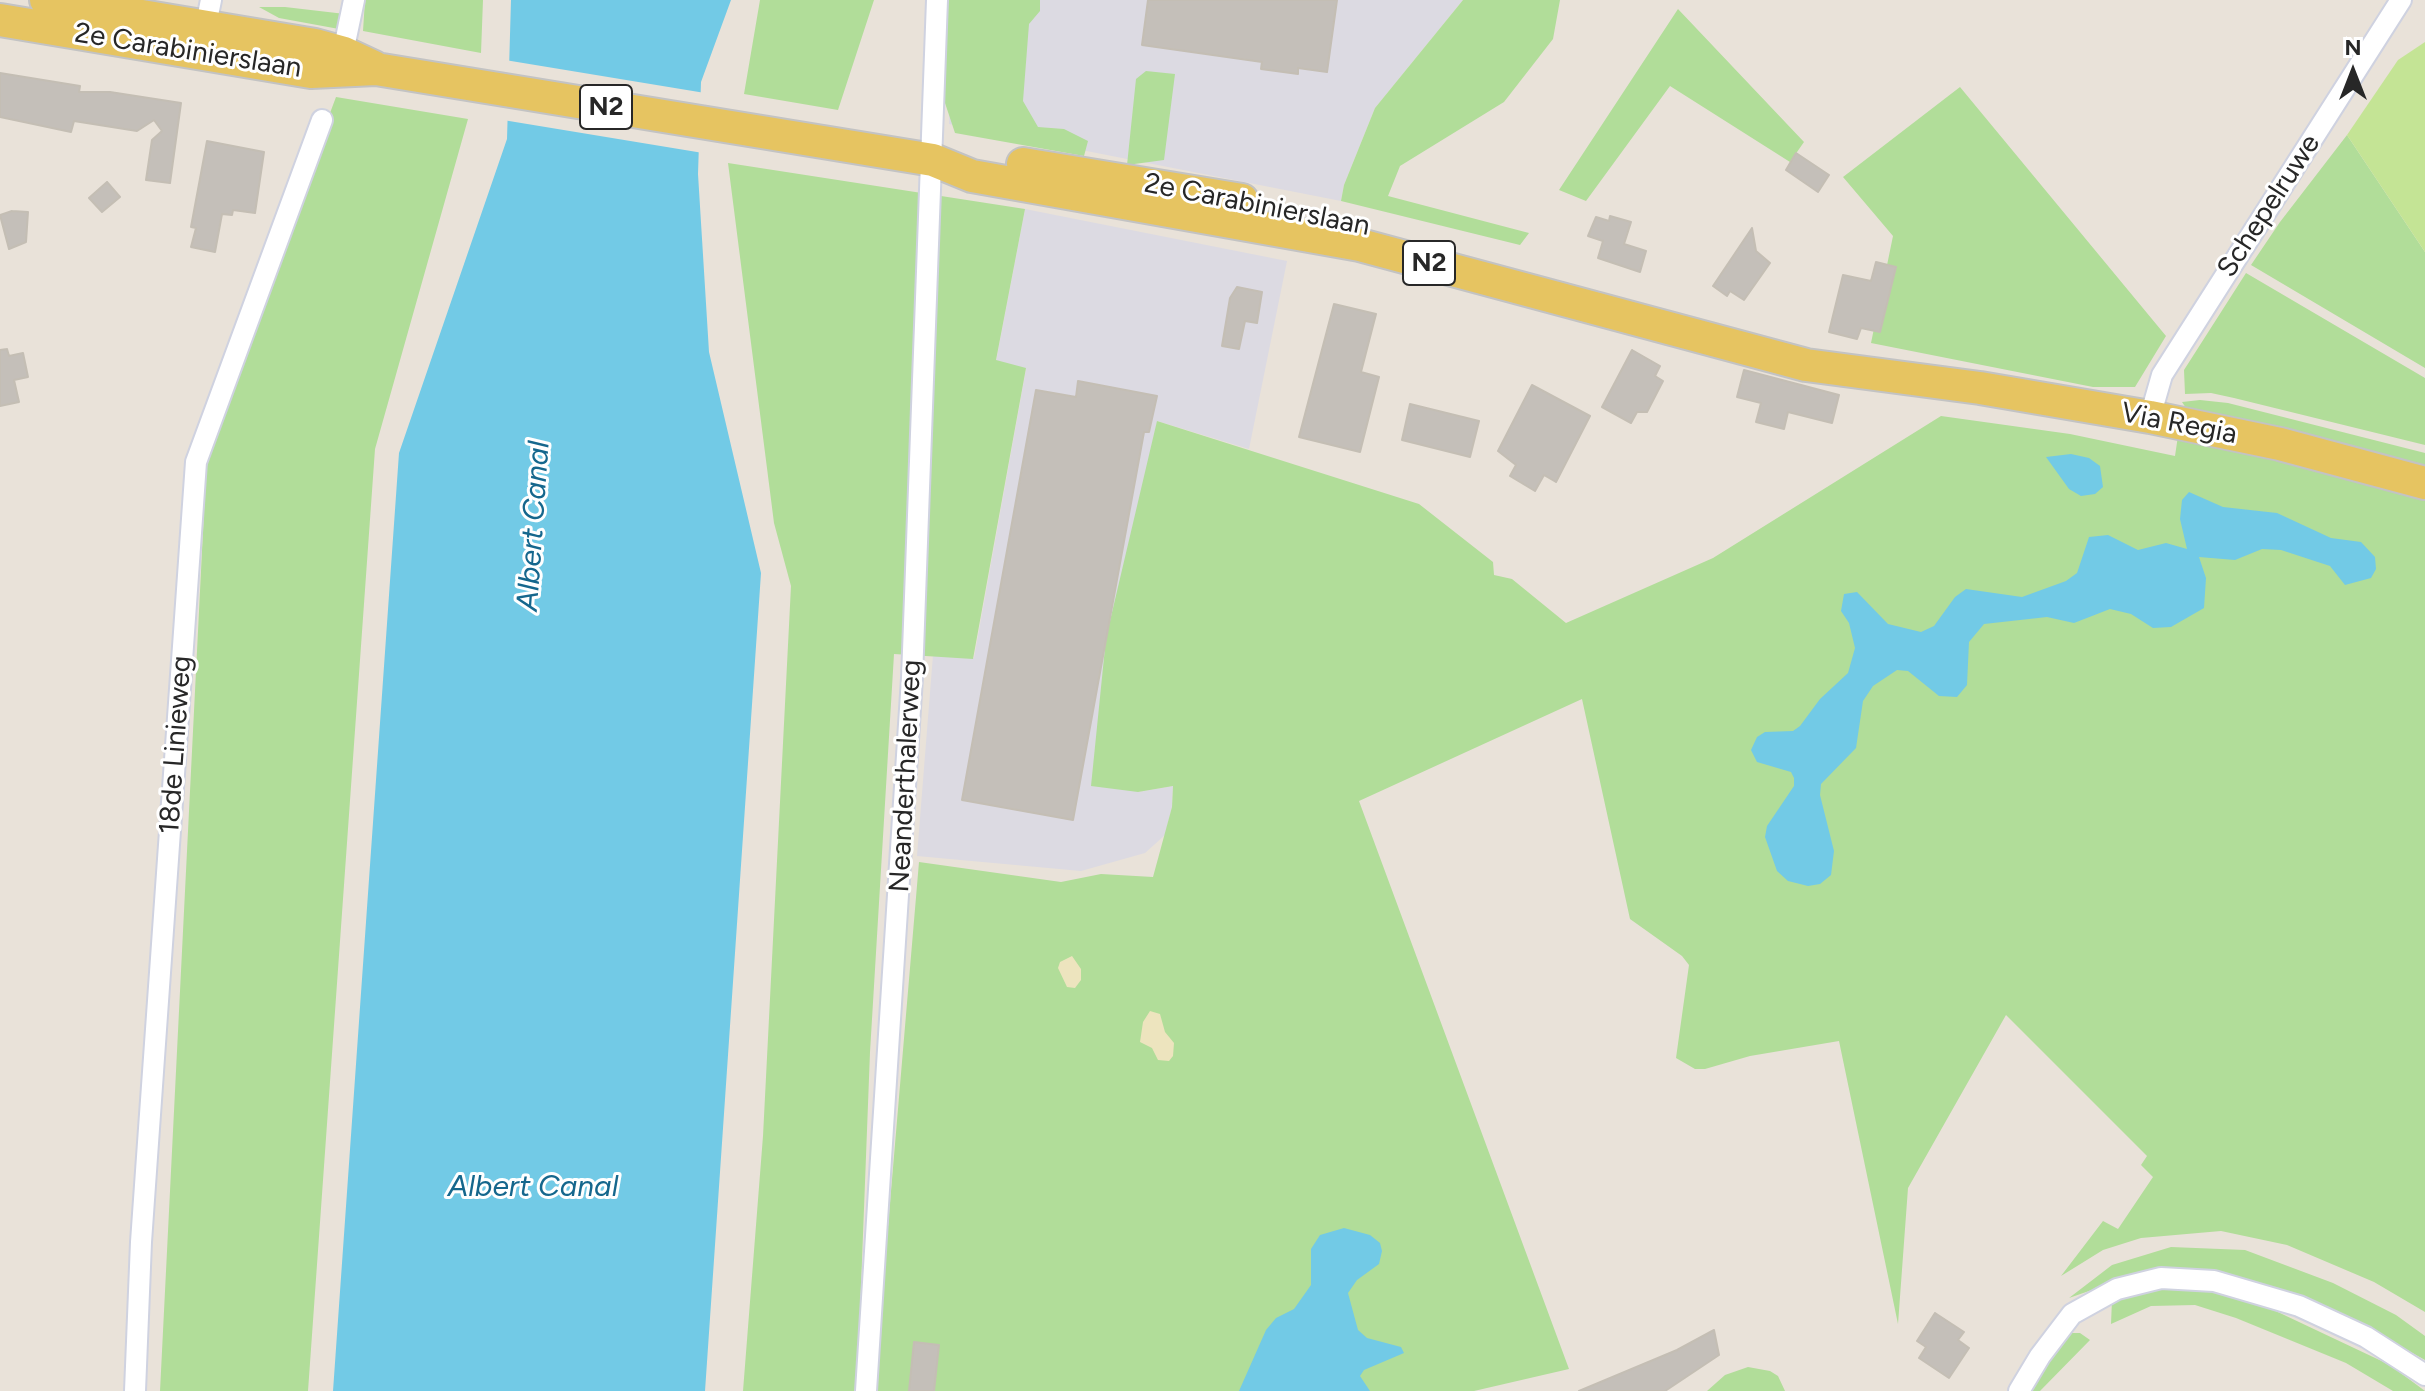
<!DOCTYPE html>
<style>
body{margin:0}
#map{position:relative;width:2425px;height:1391px;overflow:hidden;background:#e9e2d9;font-family:Figtree,sans-serif}
canvas{display:block}
.north{position:absolute;left:2313px;top:32px;width:80px;height:80px;-webkit-text-stroke:6px #fff;paint-order:stroke;rotate:0deg;font-size:22px;font-weight:700;line-height:32px;text-align:center;color:#272727}
.north::after{content:'';display:block;margin:auto;width:28px;height:36px;background:#272727;clip-path:polygon(50% 0,100% 100%,50% 72%,0 100%)}
</style>
<div id="map">
<canvas width="2425" height="1391"></canvas>
<div class="north">N</div>
</div>
<script>
const ctx = document.querySelector('canvas').getContext('2d');
ctx.lineJoin = 'round';
function fill(path, color) {
  ctx.fillStyle = color;
  ctx.fill(path, 'evenodd');
}
function toPath(rows) {
  const path = new Path2D();
  for (const r of rows) {
    path.moveTo(r[0], r[1]);
    for (let i = 2; i < r.length; i += 2) path.lineTo(r[i], r[i + 1]);
  }
  return path;
}
function stroke(path, color, width, dash) {
  ctx.strokeStyle = color;
  ctx.lineWidth = width;
  ctx.lineCap = dash ? 'butt' : 'round';
  ctx.setLineDash(dash || []);
  ctx.stroke(path);
}
function drawText(font, color, halo, rows, align = 'center') {
  ctx.font = font + ' Figtree,sans-serif';
  ctx.lineWidth = 6;
  ctx.setLineDash([]);
  ctx.textBaseline = 'middle';
  ctx.strokeStyle = halo;
  ctx.fillStyle = color;
  for (const [text, x, y, turn = 0] of rows) {
    ctx.save();
    ctx.translate(x, y);
    ctx.rotate((+turn || 0) * Math.PI / 180);
    ctx.textAlign = isNaN(turn) ? turn : align;
    if (halo) ctx.strokeText(text, 0, 0);
    ctx.fillText(text, 0, 0);
    ctx.restore();
  }
}
const industrial = toPath([
 [953,0,1463,0,1375,108,1344,185,1341,201,949,124],
 [1025,209,1287,261,1249,449,1157,421,1138,792,1173,786,1172,807,1165,835,1145,853,1081,871,917,856,933,655,974,658,1026,369,996,361]
]);
const green = toPath([
 [365,0,483,0,481,53,363,31],
 [760,0,874,0,838,110,744,94],
 [945,0,1040,0,1040,11,1029,24,1023,101,1038,127,1064,129,1088,141,1084,156,955,133,945,103],
 [1463,0,1560,0,1553,39,1504,102,1400,166,1388,196,1529,233,1520,245,1341,201,1344,185,1375,108],
 [259,7,285,7,345,14,339,29,279,18],
 [1678,9,1804,142,1790,162,1670,86,1586,201,1559,190],
 [1146,71,1175,74,1164,160,1127,165,1136,79],
 [1960,87,2166,336,2135,387,2093,387,1871,343,1893,236,1843,177],
 [336,97,468,119,375,449,308,1391,160,1391,206,471,221,404],
 [2347,135,2425,252,2425,368,2251,265,2280,222],
 [728,163,1025,209,996,360,1026,368,973,659,894,654,870,1052,857,1391,743,1391,763,1136,791,586,774,523],
 [2246,273,2425,378,2425,445,2234,398,2211,393,2185,394,2184,370],
 [2200,400,2228,403,2425,453,2425,473,2188,411,2182,402],
 [1941,416,2070,434,2175,456,2179,429,2425,496,2425,1312,2374,1282,2287,1245,2221,1231,2141,1238,2103,1250,2061,1276,2103,1221,2118,1229,2153,1177,2141,1165,2147,1156,2006,1015,1908,1188,1898,1324,1839,1041,1750,1056,1705,1069,1695,1069,1676,1058,1689,965,1682,956,1630,919,1582,699,1359,801,1569,1369,1474,1391,874,1391,919,862,1061,882,1101,874,1153,877,1172,807,1173,786,1138,792,1091,786,1106,638,1157,421,1419,504,1493,562,1494,575,1512,579,1566,623,1713,558],
 [2171,1247,2245,1250,2333,1283,2396,1315,2425,1336,2425,1360,2382,1336,2293,1296,2126,1278,2069,1298,2112,1265],
 [2187,1289,2219,1293,2263,1305,2390,1365,2425,1391,2393,1391,2346,1363,2236,1318,2195,1305,2151,1306,2111,1324,2112,1300,2145,1290],
 [2068,1333,2080,1333,2090,1340,2040,1391,2026,1391],
 [1748,1367,1770,1371,1778,1376,1785,1391,1707,1391,1725,1375]
]);
const sand = toPath([
 [1072,956,1081,969,1081,980,1075,988,1067,987,1058,968,1060,962],
 [1150,1011,1160,1014,1165,1032,1174,1043,1173,1056,1169,1061,1158,1060,1152,1048,1140,1042,1143,1022]
]);
const pitch = toPath([
 [2425,42,2425,252,2347,135,2398,60]
]);
const water = toPath([
 [511,0,731,0,701,82,698,174,709,352,761,573,705,1391,333,1391,399,453,507,139],
 [2071,454,2089,458,2100,466,2103,487,2095,494,2081,496,2069,489,2046,457],
 [2189,492,2223,507,2277,513,2331,538,2361,542,2375,557,2376,569,2371,578,2345,585,2330,566,2281,550,2262,549,2235,560,2199,557,2206,578,2204,608,2171,627,2153,628,2131,614,2110,609,2074,623,2047,617,1984,624,1969,642,1967,685,1957,697,1939,696,1908,671,1897,670,1873,686,1863,701,1856,748,1821,784,1820,795,1834,851,1831,875,1820,884,1808,886,1788,881,1777,871,1765,837,1767,826,1794,786,1794,778,1791,772,1757,762,1751,750,1757,737,1765,732,1793,731,1800,726,1820,699,1848,673,1855,648,1849,623,1841,611,1844,594,1857,592,1888,624,1921,632,1934,626,1955,597,1966,589,2022,597,2066,581,2077,573,2089,537,2108,535,2138,550,2166,543,2187,549,2180,519,2182,500],
 [1344,1228,1370,1235,1380,1243,1382,1251,1379,1264,1357,1280,1348,1293,1358,1330,1367,1338,1401,1347,1404,1353,1364,1370,1360,1376,1370,1391,1239,1391,1266,1330,1276,1318,1294,1309,1311,1285,1311,1249,1320,1235]
]);
const pier = toPath([
 [505,60,705,93,703,153,503,120]
]);
const building = toPath([
 [1148,0,1337,0,1327,72,1298,68,1298,74,1261,69,1262,62,1142,45,1148,0],
 [0,73,80,86,79,92,110,92,181,103,170,183,146,180,152,140,162,131,154,120,137,131,74,121,71,132,0,117,0,73],
 [207,141,264,152,255,213,233,210,232,215,222,214,215,252,191,247,196,228,191,227,207,141],
 [1796,153,1829,175,1818,192,1786,170,1796,153],
 [107,182,120,197,102,212,89,198,107,182],
 [12,211,28,212,26,242,9,249,0,215,12,211],
 [1610,216,1631,222,1624,244,1646,251,1640,272,1598,258,1603,241,1588,236,1596,217,1609,221,1610,216],
 [1752,228,1756,251,1770,263,1744,300,1730,291,1727,296,1713,286,1752,228],
 [1876,262,1896,267,1880,332,1861,328,1857,339,1829,332,1843,275,1871,281,1876,262],
 [1237,287,1262,292,1257,323,1245,321,1239,349,1222,346,1230,298,1237,287],
 [1334,304,1376,314,1361,372,1379,377,1360,452,1299,437,1334,304],
 [7,349,9,356,23,353,28,377,14,380,19,402,0,406,0,350,7,349],
 [1632,350,1660,366,1655,376,1663,381,1647,412,1637,412,1631,423,1602,407,1632,350],
 [1744,370,1839,395,1832,423,1788,412,1784,429,1756,422,1761,403,1737,397,1744,370],
 [1078,381,1157,396,1149,432,1144,432,1073,820,962,800,1036,390,1076,397,1078,381],
 [1532,385,1590,416,1556,482,1544,475,1535,491,1510,476,1516,465,1498,451,1532,385],
 [1410,404,1479,421,1470,457,1402,440,1410,404],
 [1935,1313,1964,1332,1958,1340,1969,1348,1949,1378,1919,1358,1926,1347,1917,1341,1935,1313],
 [1714,1330,1719,1355,1665,1391,1579,1391,1677,1350,1714,1330],
 [914,1342,939,1345,934,1391,909,1391,914,1342]
]);
const minor = toPath([
 [204,35,211,0],
 [341,62,354,0],
 [2150,417,2162,375,2401,0],
 [135,1391,141,1242,196,462,322,120],
 [866,1391,912,678,937,0],
 [2019,1391,2040,1356,2072,1314,2117,1289,2161,1278,2214,1281,2299,1306,2366,1337,2425,1375]
]);
const primary = toPath([
 [46,0,315,45,344,53,374,67],
 [0,20,311,72,376,69,933,160,972,176,1360,245,1806,365,1980,388,2150,417,2280,444,2425,483],
 [1023,164,1242,200]
]);
const shields = [
 [606,107,52],
 [1429,263,52]
];
const shieldNames = [
 ["N2",606,107],
 ["N2",1429,263]
];
const streetNames = [
 ["2e Carabinierslaan",188,51,9],
 ["2e Carabinierslaan",1257,205,11],
 ["Schepelruwe",2269,206,-57],
 ["Via Regia",2179,424,11],
 ["18de Linieweg",176,745,-86],
 ["Neanderthalerweg",906,776,-87]
];
const waterNames = [
 ["Albert Canal",534,526,-86],
 ["Albert Canal",533,1187]
];
fill(industrial, '#dcdae2');
fill(green, '#b1dd99');
fill(sand, '#ede4be');
fill(pitch, '#c4e495');
fill(water, '#72cae6');
fill(pier, '#e9e2d9');
fill(building, '#c4bfb9');
stroke(building, '#c4beb4', 2);
stroke(minor, '#cfd2e0', 24);
stroke(primary, '#c3c3c3', 36);
stroke(minor, '#fff', 20);
stroke(primary, '#e6c461', 32);
for (const [x, y, w] of shields) {
  const box = new Path2D();
  box.roundRect(x - w / 2, y - 22, w, 44, 6);
  ctx.fillStyle = '#fff';
  ctx.fill(box);
  stroke(box, '#272727', 2);
}
drawText('bold 26px', '#272727', null, shieldNames);
drawText('28px', '#272727', '#fff', streetNames);
drawText('italic 30px', '#15678d', '#fff', waterNames);
</script>
